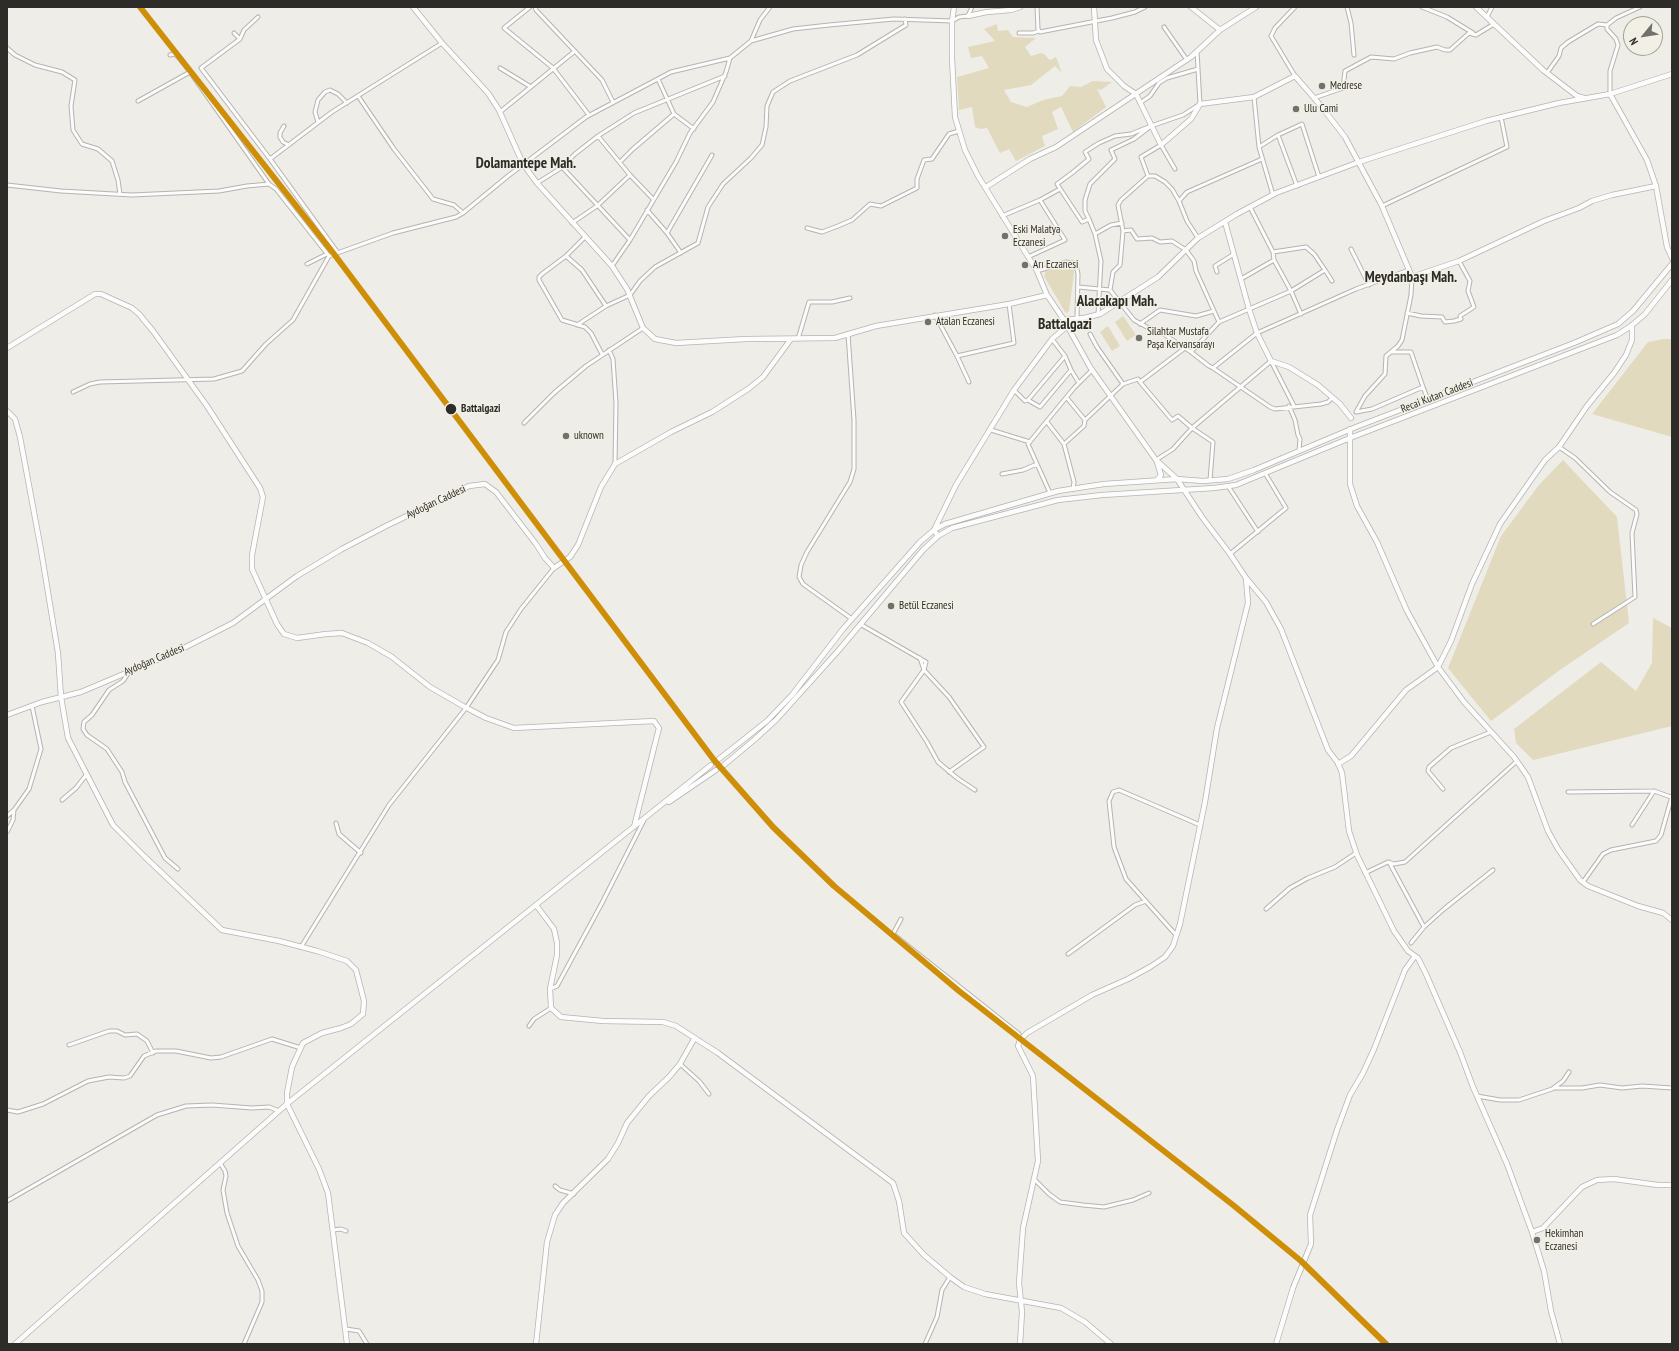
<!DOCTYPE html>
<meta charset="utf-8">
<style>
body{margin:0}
#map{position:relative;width:1679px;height:1351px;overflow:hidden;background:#eeede8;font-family:"PT Sans Narrow",sans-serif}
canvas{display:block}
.frame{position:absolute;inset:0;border:8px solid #2d2c28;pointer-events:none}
.north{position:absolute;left:1623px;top:16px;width:40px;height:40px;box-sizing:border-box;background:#f2efe4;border:1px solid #a3a199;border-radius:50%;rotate:240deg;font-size:11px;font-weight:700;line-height:16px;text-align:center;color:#2d2c28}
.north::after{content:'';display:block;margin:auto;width:14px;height:18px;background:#71706b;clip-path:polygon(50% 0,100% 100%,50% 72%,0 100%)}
</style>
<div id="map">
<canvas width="1679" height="1351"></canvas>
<div class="frame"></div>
<div class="north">N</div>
</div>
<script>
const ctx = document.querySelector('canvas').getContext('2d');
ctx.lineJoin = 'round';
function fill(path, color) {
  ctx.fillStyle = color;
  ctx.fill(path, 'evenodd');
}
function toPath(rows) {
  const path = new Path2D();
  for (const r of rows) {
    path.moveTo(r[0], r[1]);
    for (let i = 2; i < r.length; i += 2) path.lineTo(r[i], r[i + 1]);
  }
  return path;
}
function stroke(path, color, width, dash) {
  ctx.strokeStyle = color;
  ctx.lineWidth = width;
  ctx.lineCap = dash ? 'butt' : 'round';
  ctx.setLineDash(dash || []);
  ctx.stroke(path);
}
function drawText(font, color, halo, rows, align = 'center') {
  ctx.font = font + ' "PT Sans Narrow",sans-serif';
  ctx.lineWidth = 3;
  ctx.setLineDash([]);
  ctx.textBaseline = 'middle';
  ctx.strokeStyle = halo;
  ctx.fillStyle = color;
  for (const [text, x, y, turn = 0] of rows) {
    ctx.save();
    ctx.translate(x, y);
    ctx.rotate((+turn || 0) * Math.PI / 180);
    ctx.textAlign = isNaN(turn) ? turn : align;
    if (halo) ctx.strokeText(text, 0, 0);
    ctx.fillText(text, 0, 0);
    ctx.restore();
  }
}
const green = toPath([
 [997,24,998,31,1008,30,1013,37,1036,38,1025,47,1031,56,1041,53,1044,54,1050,60,1056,57,1062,73,1055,66,1031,85,1004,90,1011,102,1027,107,1043,100,1062,96,1070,86,1081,87,1093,81,1112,82,1101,90,1097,89,1106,107,1073,132,1061,107,1052,112,1058,129,1042,136,1045,146,1016,161,1009,149,1000,153,987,128,981,129,975,127,972,107,959,110,957,77,989,68,982,56,971,58,968,47,995,41,984,29],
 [1069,265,1073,267,1074,273,1069,311,1067,313,1065,312,1044,276,1046,271],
 [1123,316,1136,335,1127,341,1115,322],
 [1108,326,1120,346,1112,351,1100,332],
 [1663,339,1672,339,1672,437,1592,414,1648,342],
 [1563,460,1617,517,1629,623,1560,670,1491,721,1448,668,1501,536,1539,485],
 [1653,618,1672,628,1672,726,1533,760,1516,743,1514,729,1601,662,1636,691,1652,663]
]);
const street = toPath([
 [530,7,504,28,553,68,589,115],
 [535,7,536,10,602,80,613,102],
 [1037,7,1038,29,1040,32,1112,18,1135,12,1145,7],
 [1347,7,1351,23,1354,55],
 [1422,7,1447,17,1473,33],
 [258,17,244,30,240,39,201,68,270,159,332,112,442,43],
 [1487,17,1492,7],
 [1164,27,1187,60],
 [234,33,240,39],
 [1019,33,1033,33,1039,31],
 [751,41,760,20,770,7],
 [7,48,15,55,35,65,62,72,75,80,71,106,73,130,82,144,98,149,112,161,118,180,120,194],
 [170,55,174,54,178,57,190,72,269,184],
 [500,68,531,87],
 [1547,73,1559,56,1561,48,1568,42,1598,24,1607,25],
 [1295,76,1271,36,1275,28,1295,7],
 [658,79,674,114,694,129],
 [1610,94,1610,71,1618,45,1616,39,1607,29,1607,25,1616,18,1640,7],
 [358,96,394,149,433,199,454,205,463,213],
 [1254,97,1259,147,1273,195],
 [1314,98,1343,88,1345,71,1371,57,1394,59,1410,53,1437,47,1445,50,1450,50,1469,33,1476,35,1494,24],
 [138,101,190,72],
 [1140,103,1150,96,1159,83,1167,78,1198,69],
 [500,112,575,51],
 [318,122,315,112,318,100,325,92,330,90,338,94,347,103],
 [284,126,280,133,280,137,283,142,289,145],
 [1151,126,1183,115,1200,104,1197,51],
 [1278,135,1302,124,1319,177],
 [1259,147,1278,135,1297,186],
 [270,159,338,253],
 [620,162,633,149,674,114],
 [562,167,630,240],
 [630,175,653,199],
 [1148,176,1141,157,1161,145,1175,169],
 [537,183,561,168,575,154,598,136,634,113,725,76],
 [7,185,61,191,132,195,219,191,247,186,269,184,276,189,329,256,393,233,456,217,463,213,508,176,586,117,671,72,730,58,751,41,793,29,829,25,894,19,952,21,959,17,968,16,972,7],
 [1040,200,1060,189],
 [1382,206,1507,147,1501,117],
 [647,210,667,233,681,253],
 [1002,216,1040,200,1065,240,1028,257],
 [1089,219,1082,222,1057,184,1072,173,1089,159,1085,152,1099,143,1115,136,1131,134,1151,126,1134,139,1111,150,1115,159,1090,184,1085,200,1085,211,1089,219,1095,234,1111,225,1122,223],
 [572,223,597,206,630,175,598,136],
 [807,228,822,232,838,226,852,220,870,204,881,206,917,188,917,179,924,160,932,159,949,134,959,131],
 [1123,231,1131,230,1137,239,1152,238,1160,242,1172,241,1186,250,1194,261,1196,271,1214,311,1196,316,1160,310,1140,324],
 [667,233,712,155],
 [1095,234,1101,261,1098,315],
 [585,237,566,256,542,274,539,277,539,280,562,320,585,327,591,333,602,354],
 [1198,238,1187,221,1179,201,1187,192,1262,159],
 [1351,249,1369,285],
 [566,256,582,270,606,306,577,325],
 [1274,260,1291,291,1301,314],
 [307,264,327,254],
 [612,266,630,240,676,162,690,133,713,102,726,72,730,58],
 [1325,270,1332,281],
 [1037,271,1066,262,1073,263,1076,265,1078,274,1077,318],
 [1217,272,1215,266,1234,254],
 [1412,277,1411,295,1402,340,1398,346,1386,356,1385,374,1365,396,1356,412,1372,409,1423,387,1428,400],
 [1241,279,1274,260,1273,252,1250,207],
 [1078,287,1110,290,1134,320,1154,331,1162,333,1191,352,1209,366,1213,368,1257,333,1356,289,1409,270],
 [1110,290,1113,272,1120,265,1123,231,1118,205,1121,200,1148,176,1155,176,1165,182,1172,189,1179,201],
 [606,306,630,295,640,281,655,267,698,243,708,207,723,184,751,158,762,145,766,127,767,106,773,92,790,81,857,55,906,25,905,19],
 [1214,311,1219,322,1291,291,1325,270,1314,254,1306,247,1273,252],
 [1407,313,1421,316,1442,317,1445,322,1454,321,1461,319,1460,316,1474,307,1468,291,1470,281,1459,261],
 [935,315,957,356,1014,343,1009,304],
 [848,334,854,420,854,469,850,482,807,552,801,565,799,577,803,584,852,619],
 [1090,334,1097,347,1123,384],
 [798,339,809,302,832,302,850,298],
 [1052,339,1065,356,1028,400,1040,407,1071,370,1079,383],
 [609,350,613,359,616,403,615,464],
 [1191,352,1219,322],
 [1392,352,1411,352,1423,387],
 [957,356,969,382],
 [1065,356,1071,370],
 [1213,368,1270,407,1275,409,1321,404,1328,402,1332,398],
 [1014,390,1025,401,1028,400],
 [73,392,90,384,100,382,214,379,242,371,266,344,293,320,329,256],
 [1067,398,1085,420,1123,384,1138,379,1140,382],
 [1289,406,1295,420,1298,435,1300,439,1299,451],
 [1047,422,1064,444,1074,482,1073,489],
 [524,423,554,393,586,366,643,328],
 [991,430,1030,442],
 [1064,444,1084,426,1085,420],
 [1559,447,1575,458,1610,492,1636,510,1637,514,1632,533,1635,597,1593,624],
 [1156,460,1173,449,1192,428,1178,416,1172,420,1140,382,1185,348],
 [1002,474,1023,470,1037,464],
 [1210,480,1213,442,1192,428,1271,361,1294,406],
 [1228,486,1258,532],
 [1050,493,1028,444,1074,388,1092,370],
 [1230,554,1286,508,1265,473],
 [860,624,926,662,924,670,901,702,927,742,938,762,957,778,975,790],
 [920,658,924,670,949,697,984,747,949,772],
 [129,672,123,681,109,690,92,715,84,722,83,729,87,735,107,749,122,772,125,782,165,858,178,869],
 [1443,789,1428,771,1429,767,1451,748,1491,732],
 [1568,792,1654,791,1671,797],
 [62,800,76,788,87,774],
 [7,816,14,810,29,789,41,749,32,706],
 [336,823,339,834,361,853],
 [1632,825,1654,791],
 [7,832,13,820,14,810],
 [1389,862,1424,927],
 [1365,873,1388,862,1394,864,1405,862,1517,761],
 [1583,882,1603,854,1611,850,1656,841,1661,835,1672,796],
 [1266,909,1290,888,1308,878,1335,867,1356,853],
 [901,919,893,934,1019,1034,1020,1040],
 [1176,935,1126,879,1114,847,1109,801,1113,792,1119,790,1200,825],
 [1411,943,1424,927,1444,909,1493,870],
 [301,947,389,805,466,708,498,660,506,632,521,609,554,568],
 [1068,954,1135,905,1146,901],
 [550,989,557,986,602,903,644,820],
 [529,1026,534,1019,551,1008],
 [69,1045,109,1031,117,1031,125,1035,137,1034,147,1041,153,1053],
 [680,1064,699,1081,709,1094],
 [1555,1088,1582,1088,1600,1085,1622,1088,1642,1086,1672,1088],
 [1477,1096,1500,1100,1519,1100,1552,1089,1563,1081,1569,1072],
 [7,1110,18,1112,43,1104,88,1081,109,1077,124,1078,130,1076,144,1056,156,1051,176,1051,211,1058,221,1057,272,1039,301,1048],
 [220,1163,225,1171,226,1176,223,1190,227,1213,238,1246,258,1280,262,1291,262,1302,244,1344],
 [1034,1179,1049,1194,1060,1202,1083,1205,1104,1207,1133,1200,1149,1193],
 [555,1186,560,1190,574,1194],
 [7,1201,157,1115,186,1106,212,1105,252,1108,269,1107,279,1111],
 [333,1230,341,1229,346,1231],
 [346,1329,359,1331,367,1344],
 [925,1344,937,1317,942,1290,950,1277]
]);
const secondary = toPath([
 [413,7,442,43,488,93,499,110,523,164,537,183,612,266,627,289,643,328,655,339,676,343,746,339,835,338,876,326,1009,304,1047,295],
 [954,7,952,21,952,58,955,117,965,150,978,176,1037,271,1047,295,1064,320,1090,367,1156,460,1177,479,1202,517,1230,554,1246,578,1248,603,1217,728,1205,802,1180,924,1173,946,1165,957,1150,967,1128,979,1092,995,1027,1033,1020,1040,1018,1046,1033,1076,1038,1161,1023,1228,1019,1283,1022,1312,1020,1344],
 [1094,7,1096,40,1107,69,1124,86,1136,94,1161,145,1191,119,1200,104,1254,97,1295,76,1321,106,1345,137,1382,206,1412,277,1459,261,1544,221,1579,208,1592,201,1612,195,1656,186],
 [1191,7,1220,30],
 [1476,7,1543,70,1577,96,1584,98],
 [968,16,987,12,1011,10,1020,7],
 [1610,94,1647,160,1656,186,1667,247,1672,258],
 [986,187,1030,159,1056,147,1191,57,1220,30,1256,7],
 [1225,222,1249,309,1257,333,1271,361,1289,367,1318,385,1340,404,1351,418],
 [7,348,95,294,101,294,132,308,139,314,153,331,207,406,260,488,263,497,252,555,252,569,277,624,284,634,297,638,326,634,342,633,368,643,392,657,430,687,463,706,486,718,514,728,654,721,659,728,634,827],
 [7,411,15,419,20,437,41,550,58,653,61,697,68,738,113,825,144,856,222,930,279,941,317,951,347,961,356,970,364,1001,363,1014,351,1024,341,1028,322,1033,303,1043,292,1067,287,1093,287,1104,319,1169,328,1193,347,1344],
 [1350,429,1350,484,1357,506,1377,542,1407,611,1438,667,1464,702,1514,757,1528,777,1548,831,1558,849,1580,880,1588,886,1638,906,1663,913,1672,920],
 [1157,462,1161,475,1157,480],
 [938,536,934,530,956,485,1014,390,1052,339,1064,329,1064,320,1084,318,1100,314,1158,277,1198,238,1237,214,1276,193,1359,162,1486,121,1559,103,1610,94,1672,74],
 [1246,578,1266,602,1281,629,1328,750,1338,763,1342,773,1349,831,1357,855,1394,931,1408,951,1418,958,1426,974,1460,1052,1473,1087,1507,1164,1532,1232,1544,1271,1551,1311,1560,1344],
 [7,715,42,702,81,692,178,651,233,623,297,576,342,549,386,526,469,486,485,484,496,492,536,544,545,558,554,568,570,557,578,545,601,487,615,464,671,432,712,412,748,389,763,377,791,339],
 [719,759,767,721,792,695,843,629,920,542,934,530,945,524,1058,491,1104,484,1177,479,1203,481,1228,479,1254,470,1356,427,1574,343,1618,324,1633,311,1672,264],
 [1338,764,1351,756,1406,690,1438,667,1451,641,1472,584,1500,524,1545,460,1559,447,1587,406,1614,373,1626,355,1632,340,1632,325],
 [724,765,754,740,776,720,838,651,923,550,938,536,952,528,1058,500,1102,495,1214,488,1236,485,1350,438,1617,335,1631,326,1645,314,1672,280],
 [669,802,716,770],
 [536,905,554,929,557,943,557,955,550,989,551,1008,561,1017,603,1021,663,1022,676,1026,718,1053,893,1183,899,1201,904,1233,924,1255,950,1277,964,1287,985,1294,1061,1308,1085,1322,1111,1344],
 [1532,1232,1543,1228,1582,1187,1597,1180,1614,1179,1658,1185,1672,1185],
 [15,1344,288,1103,711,765],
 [536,1344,547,1242,555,1215,563,1203,608,1159,618,1143,627,1123,649,1096,669,1077,680,1064,694,1039],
 [1276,1344,1293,1288,1311,1244,1310,1215,1337,1130,1350,1095,1363,1073,1374,1049,1405,970,1415,956]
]);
const rail1 = toPath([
 [140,7,334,254,714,760,773,827,834,886,959,991,1233,1205,1301,1261,1386,1344]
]);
const markers = [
 [1322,86,4,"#71706b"],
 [1296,109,4,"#71706b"],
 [1005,236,4,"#71706b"],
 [1025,265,4,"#71706b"],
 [928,322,4,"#71706b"],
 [1139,338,4,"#71706b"],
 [451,409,6,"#2d2c28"],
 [566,436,4,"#71706b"],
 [891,606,4,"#71706b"],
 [1537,1240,4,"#71706b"]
];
const poiNames = [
 ["Medrese",1330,86],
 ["Ulu Cami",1304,109],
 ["Eski Malatya",1013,230],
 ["Eczanesi",1013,243],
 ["Arı Eczanesi",1033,265],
 ["Atalan Eczanesi",936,322],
 ["Silahtar Mustafa",1147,332],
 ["Paşa Kervansarayı",1147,345],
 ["uknown",574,436],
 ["Betül Eczanesi",899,606],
 ["Hekimhan",1545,1234],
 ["Eczanesi",1545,1247]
];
const streetNames = [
 ["Recai Kutan Caddesi",1437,396,-21],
 ["Aydoğan Caddesi",436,502,-25],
 ["Aydoğan Caddesi",154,660,-23]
];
const stopNames = [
 ["Battalgazi",461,409]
];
const districtNames = [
 ["Dolamantepe Mah.",526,164],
 ["Meydanbaşı Mah.",1411,278],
 ["Alacakapı Mah.",1117,302],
 ["Battalgazi",1065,325]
];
fill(green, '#e2dabf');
stroke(street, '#b5b4b0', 5);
stroke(secondary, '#b5b4b0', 6);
stroke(street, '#fcfcfc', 3);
stroke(secondary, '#fcfcfc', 4.5);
stroke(rail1, '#cf8e08', 6);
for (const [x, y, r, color] of markers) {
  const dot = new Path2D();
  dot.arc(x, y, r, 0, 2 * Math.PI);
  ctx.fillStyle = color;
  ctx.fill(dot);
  stroke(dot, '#f2efe4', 1.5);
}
drawText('11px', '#2d2c28', '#f2efe4', poiNames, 'left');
drawText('11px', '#2d2c28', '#f2efe4', streetNames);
drawText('bold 11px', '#2d2c28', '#f2efe4', stopNames, 'left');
drawText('bold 15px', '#2d2c28', '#f2efe4', districtNames);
</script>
